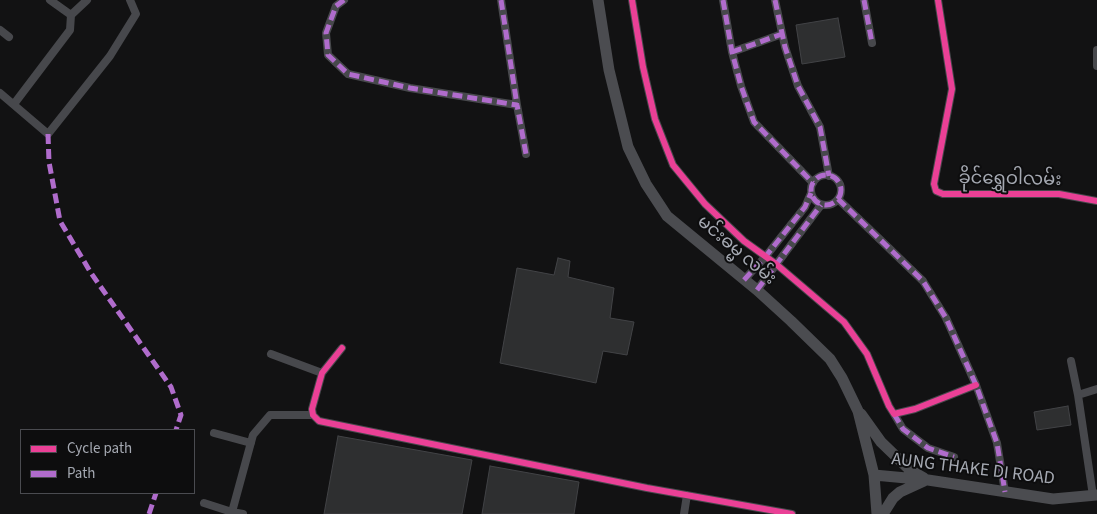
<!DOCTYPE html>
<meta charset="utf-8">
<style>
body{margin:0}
#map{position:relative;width:1097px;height:514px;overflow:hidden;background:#121213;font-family:"Source Sans 3",sans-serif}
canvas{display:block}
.legend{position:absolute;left:20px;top:429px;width:175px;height:65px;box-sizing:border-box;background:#0d0d0e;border:1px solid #4a4b50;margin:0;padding:6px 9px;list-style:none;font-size:15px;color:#a5a9b2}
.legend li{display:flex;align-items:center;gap:10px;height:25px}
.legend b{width:25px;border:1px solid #4a4b50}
</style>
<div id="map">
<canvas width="1097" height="514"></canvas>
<ul class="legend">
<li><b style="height:6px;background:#ea4096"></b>Cycle path</li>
<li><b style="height:6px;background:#b06ccc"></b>Path</li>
</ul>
</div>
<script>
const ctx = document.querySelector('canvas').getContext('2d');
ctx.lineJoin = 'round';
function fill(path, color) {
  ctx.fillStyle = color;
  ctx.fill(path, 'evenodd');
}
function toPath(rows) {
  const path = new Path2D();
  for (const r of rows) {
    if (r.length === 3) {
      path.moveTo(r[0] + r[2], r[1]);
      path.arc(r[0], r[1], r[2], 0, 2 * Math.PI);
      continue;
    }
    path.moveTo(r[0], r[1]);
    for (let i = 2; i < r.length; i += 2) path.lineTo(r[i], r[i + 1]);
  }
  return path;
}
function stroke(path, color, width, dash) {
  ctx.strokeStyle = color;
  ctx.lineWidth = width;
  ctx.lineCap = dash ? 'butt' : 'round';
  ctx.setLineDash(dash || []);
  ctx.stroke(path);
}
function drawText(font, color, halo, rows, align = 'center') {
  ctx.font = font + ' "Source Sans 3","Noto Sans Myanmar",sans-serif';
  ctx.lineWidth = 4;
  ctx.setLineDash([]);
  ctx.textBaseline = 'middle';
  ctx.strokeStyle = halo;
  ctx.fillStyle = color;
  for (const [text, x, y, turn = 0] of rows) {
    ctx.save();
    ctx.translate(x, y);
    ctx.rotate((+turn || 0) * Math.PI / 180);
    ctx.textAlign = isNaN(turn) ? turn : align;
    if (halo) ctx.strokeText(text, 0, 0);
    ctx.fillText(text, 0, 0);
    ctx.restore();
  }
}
const building = toPath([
 [838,18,845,57,802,64,796,25,838,18],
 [558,258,570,261,568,277,614,288,610,318,634,322,627,355,603,351,596,383,500,363,517,268,554,275,558,258],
 [1068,406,1071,425,1037,430,1034,412,1068,406],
 [338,436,472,460,462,514,324,514,338,436],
 [490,466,579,482,574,514,482,514,490,466]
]);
const minor = toPath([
 [344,0,336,6,326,33,328,55,348,74,410,88,517,105,526,154],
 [501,0,517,105],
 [632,0,643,67,655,119,673,165,705,204,744,241,776,264,844,322,867,354,889,406,894,414,915,409,976,385],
 [723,0,732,52,741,86,754,122,813,183],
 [775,0,785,47,798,86,820,127,829,176],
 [864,0,872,43],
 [938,0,952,89,934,184,936,191,943,194,1059,194,1097,201],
 [71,15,87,0],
 [0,30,9,37],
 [1097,50,1097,66],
 [732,52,782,34],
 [0,93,48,134,110,56,136,14,130,0],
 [14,104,70,30,71,15,50,0],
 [826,190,15],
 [838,199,923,281,946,318,976,385,997,443,1005,492],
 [744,280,766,256,805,207,811,193],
 [757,290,821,205],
 [342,348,322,373,312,409,313,415,319,421,647,488,792,514],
 [271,354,322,373],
 [1071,361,1078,395,1093,496],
 [1078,395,1097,389],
 [894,414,903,429,928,448,954,457],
 [214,433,251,443],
 [204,503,232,512,243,514],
 [232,512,253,435,270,415,313,415],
 [684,514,687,495]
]);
const secondary = toPath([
 [598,0,609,70,628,147,646,184,667,216,757,290,791,321,830,359,842,378,858,411,874,475,877,514],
 [861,414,881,442,910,470,924,478],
 [874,475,928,480,1053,499,1097,495],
 [883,514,893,498,900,492,924,481]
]);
const quiet = toPath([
 [344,0,336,6,326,33,328,55,348,74,410,88,517,105,526,154],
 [501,0,517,105],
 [723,0,732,52,741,86,754,122,813,183],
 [775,0,785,47,798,86,820,127,829,176],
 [864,0,872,43],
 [732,52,782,34],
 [48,134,49,162,60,221,91,273,171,387,181,415,176,430],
 [826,190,15],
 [838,199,923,281,946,318,976,385,997,443,1005,492],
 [744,280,766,256,805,207,811,193],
 [757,290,821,205],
 [894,414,903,429,928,448,954,457],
 [149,514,156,493]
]);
const cycleway = toPath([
 [632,0,643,67,655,119,673,165,705,204,744,241,776,264,844,322,867,354,889,406,894,414,915,409,976,385],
 [938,0,952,89,934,184,936,191,943,194,1059,194,1097,201],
 [342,348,322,373,312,409,313,415,319,421,647,488,792,514]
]);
const streetNames = [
 ["ခိုင်ရွှေဝါလမ်း",1010,180,1],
 ["မင်းဓမ္မ လမ်း",736,251,40],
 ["AUNG THAKE DI ROAD",973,470,7]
];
fill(building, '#2e2f30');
stroke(building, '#424346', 1);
stroke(minor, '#47484c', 8);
stroke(secondary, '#4b4c50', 11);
stroke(quiet, '#b06ccc', 5, [10, 5]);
stroke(cycleway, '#ea4096', 6);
drawText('18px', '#a5a9b2', '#0d0d0e', streetNames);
</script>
